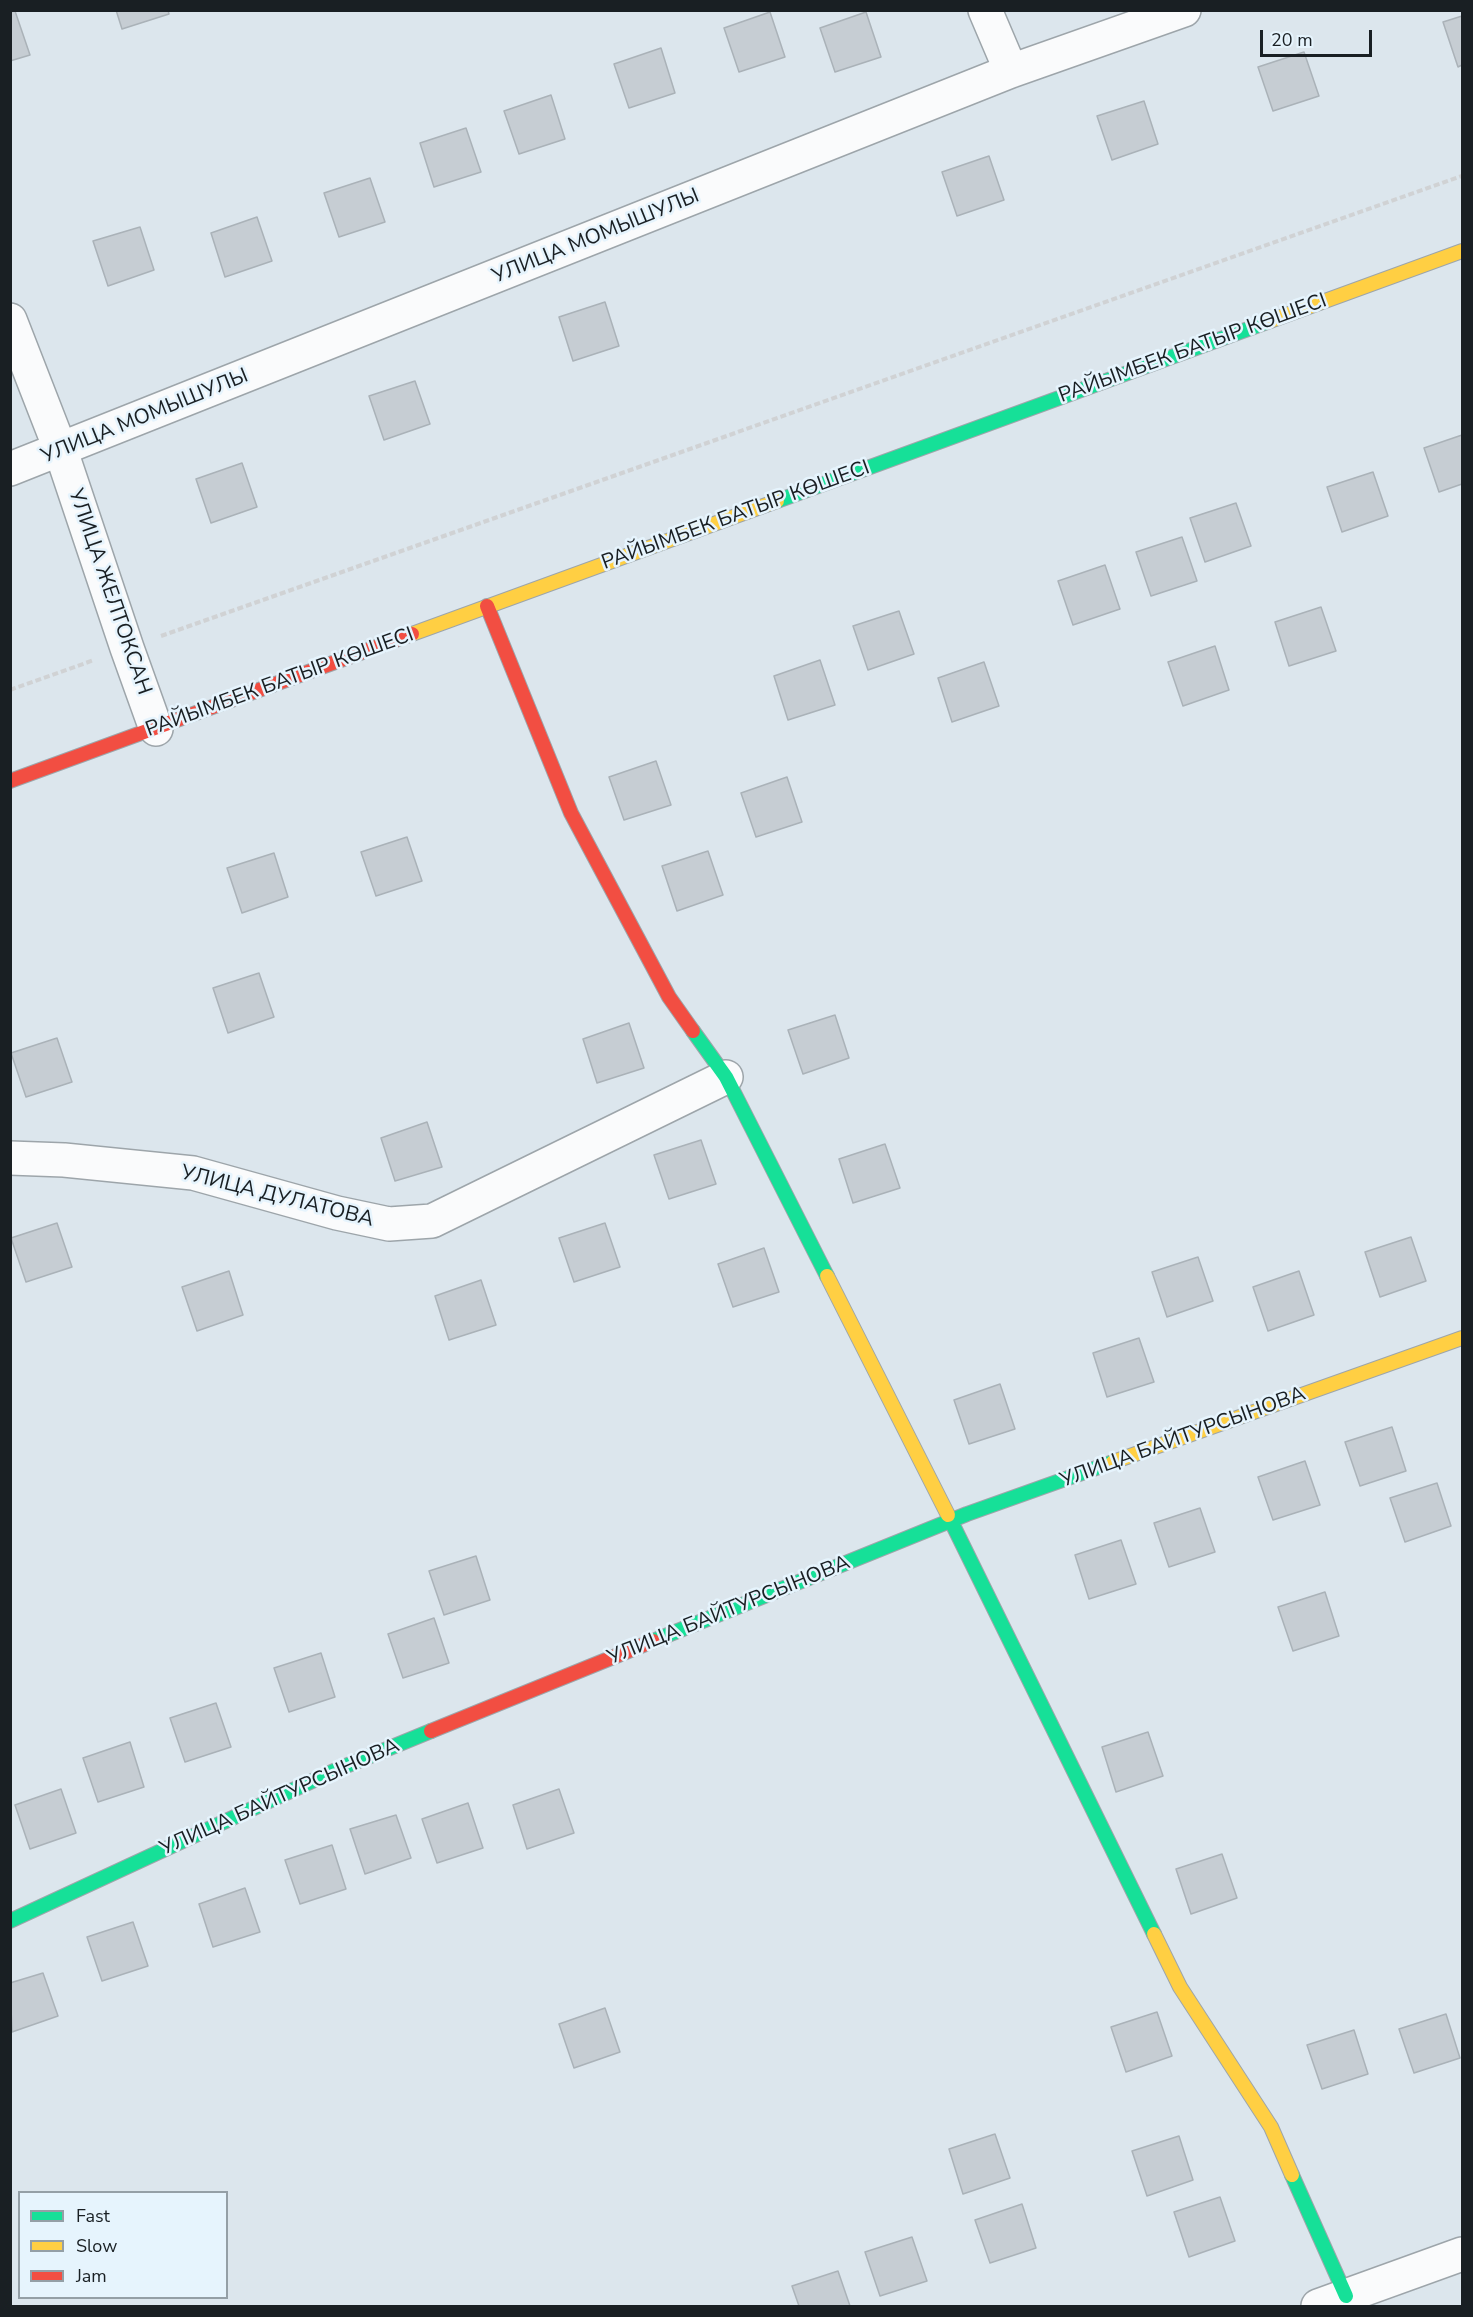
<!DOCTYPE html>
<meta charset="utf-8">
<style>
body{margin:0}
#map{position:relative;width:1473px;height:2317px;overflow:hidden;background:#dce6ed;font-family:"Nunito Sans",sans-serif}
canvas{display:block}
.frame{position:absolute;inset:0;border:12px solid #191f23;pointer-events:none}
.legend{position:absolute;left:18px;top:2191px;width:210px;height:108px;box-sizing:border-box;background:#e6f4fd;border:2px solid #949fa6;margin:0;padding:8px 10px;list-style:none;font-size:18px;color:#191f23}
.legend li{display:flex;align-items:center;gap:12px;height:30px}
.legend b{width:30px;border:2px solid #949fa6}
.scale{position:absolute;left:1260px;top:30px;width:112px;height:27px;box-sizing:border-box;border:3px solid #191f23;border-top:0;padding-left:8px;font-size:18px;line-height:21px;white-space:nowrap;color:#191f23;-webkit-text-stroke:4px #e6f4fd;paint-order:stroke}
</style>
<div id="map">
<canvas width="1473" height="2317"></canvas>
<div class="frame"></div>
<ul class="legend">
<li><b style="height:8px;background:#16e098"></b>Fast</li>
<li><b style="height:8px;background:#ffcf43"></b>Slow</li>
<li><b style="height:8px;background:#f24e42"></b>Jam</li>
</ul>
<div class="scale">20 m</div>
</div>
<script>
const ctx = document.querySelector('canvas').getContext('2d');
ctx.lineJoin = 'round';
function fill(path, color) {
  ctx.fillStyle = color;
  ctx.fill(path, 'evenodd');
}
function toPath(rows) {
  const path = new Path2D();
  for (const r of rows) {
    path.moveTo(r[0], r[1]);
    for (let i = 2; i < r.length; i += 2) path.lineTo(r[i], r[i + 1]);
  }
  return path;
}
function stroke(path, color, width, dash) {
  ctx.strokeStyle = color;
  ctx.lineWidth = width;
  ctx.lineCap = dash ? 'butt' : 'round';
  ctx.setLineDash(dash || []);
  ctx.stroke(path);
}
function drawText(font, color, halo, rows, align = 'center') {
  ctx.font = font + ' "Nunito Sans",sans-serif';
  ctx.lineWidth = 5;
  ctx.setLineDash([]);
  ctx.textBaseline = 'middle';
  ctx.strokeStyle = halo;
  ctx.fillStyle = color;
  for (const [text, x, y, turn = 0] of rows) {
    ctx.save();
    ctx.translate(x, y);
    ctx.rotate((+turn || 0) * Math.PI / 180);
    ctx.textAlign = isNaN(turn) ? turn : align;
    if (halo) ctx.strokeText(text, 0, 0);
    ctx.fillText(text, 0, 0);
    ctx.restore();
  }
}
const building = toPath([
 [116,10,168,10,169,14,122,29,116,10],
 [15,11,30,55,10,61,10,12,15,11],
 [770,12,785,57,739,72,724,28,770,12],
 [866,12,881,57,835,72,820,28,866,12],
 [1462,16,1462,65,1458,67,1443,22,1462,16],
 [661,48,675,93,629,108,614,64,661,48],
 [1304,52,1319,96,1273,111,1258,67,1304,52],
 [551,95,565,139,519,154,504,111,551,95],
 [1144,101,1158,144,1112,160,1097,116,1144,101],
 [466,128,481,172,434,187,420,143,466,128],
 [989,156,1004,200,957,216,942,172,989,156],
 [370,178,385,222,339,237,324,193,370,178],
 [257,217,272,261,225,277,211,233,257,217],
 [140,227,154,270,108,286,93,241,140,227],
 [605,302,619,346,573,361,559,317,605,302],
 [415,381,430,424,384,440,369,396,415,381],
 [1462,435,1462,484,1439,492,1424,448,1462,435],
 [242,463,257,507,211,523,196,479,242,463],
 [1373,472,1388,516,1342,532,1327,487,1373,472],
 [1236,503,1251,546,1205,562,1190,518,1236,503],
 [1182,537,1197,581,1151,596,1136,552,1182,537],
 [1105,565,1120,609,1073,625,1058,581,1105,565],
 [1321,607,1336,651,1289,666,1275,622,1321,607],
 [899,611,914,654,868,670,853,626,899,611],
 [1215,646,1229,690,1183,706,1168,662,1215,646],
 [820,660,835,705,788,720,774,676,820,660],
 [984,662,999,706,952,722,938,678,984,662],
 [656,761,671,805,624,820,609,777,656,761],
 [787,777,802,822,756,837,741,793,787,777],
 [407,837,422,881,376,896,361,852,407,837],
 [708,851,723,895,677,911,662,866,708,851],
 [274,853,288,897,242,913,227,868,274,853],
 [259,973,274,1017,228,1033,213,988,259,973],
 [835,1015,849,1058,803,1074,788,1030,835,1015],
 [629,1023,644,1068,597,1083,583,1039,629,1023],
 [57,1038,72,1082,26,1097,11,1053,57,1038],
 [427,1122,442,1167,395,1181,381,1138,427,1122],
 [701,1140,716,1184,669,1199,654,1155,701,1140],
 [885,1144,900,1188,853,1203,839,1159,885,1144],
 [57,1223,72,1267,26,1282,11,1238,57,1223],
 [605,1223,620,1267,574,1282,559,1238,605,1223],
 [1411,1237,1426,1281,1380,1297,1365,1252,1411,1237],
 [764,1248,779,1292,733,1307,718,1264,764,1248],
 [1198,1257,1213,1301,1167,1317,1152,1272,1198,1257],
 [229,1271,243,1315,197,1331,182,1287,229,1271],
 [1299,1271,1314,1315,1268,1331,1253,1287,1299,1271],
 [481,1280,496,1325,449,1340,435,1296,481,1280],
 [1139,1338,1154,1382,1107,1397,1093,1353,1139,1338],
 [1000,1384,1015,1429,969,1444,954,1400,1000,1384],
 [1392,1427,1406,1471,1360,1486,1345,1442,1392,1427],
 [1305,1461,1320,1505,1273,1520,1258,1477,1305,1461],
 [1437,1483,1451,1526,1405,1542,1390,1498,1437,1483],
 [1200,1508,1215,1552,1169,1567,1154,1523,1200,1508],
 [1121,1540,1136,1584,1089,1599,1075,1555,1121,1540],
 [476,1556,490,1600,444,1615,429,1571,476,1556],
 [1325,1592,1339,1636,1293,1651,1278,1607,1325,1592],
 [434,1618,449,1663,403,1678,388,1634,434,1618],
 [321,1653,335,1697,289,1712,274,1668,321,1653],
 [216,1703,231,1747,185,1762,170,1718,216,1703],
 [1148,1732,1163,1776,1116,1792,1102,1747,1148,1732],
 [130,1742,144,1787,98,1802,83,1758,130,1742],
 [61,1789,76,1833,30,1849,15,1805,61,1789],
 [559,1789,574,1833,527,1849,513,1805,559,1789],
 [468,1803,483,1848,437,1863,422,1819,468,1803],
 [396,1815,411,1858,365,1874,350,1829,396,1815],
 [332,1845,346,1889,300,1904,285,1860,332,1845],
 [1222,1854,1237,1898,1191,1914,1176,1869,1222,1854],
 [245,1888,260,1932,213,1947,199,1904,245,1888],
 [133,1922,148,1966,102,1981,87,1937,133,1922],
 [43,1973,58,2016,12,2032,10,1983,43,1973],
 [605,2008,620,2052,574,2068,559,2024,605,2008],
 [1157,2012,1172,2056,1126,2072,1111,2027,1157,2012],
 [1446,2014,1460,2058,1414,2073,1399,2029,1446,2014],
 [1354,2030,1368,2074,1322,2089,1307,2045,1354,2030],
 [995,2134,1010,2178,963,2194,949,2149,995,2134],
 [1179,2136,1193,2180,1147,2196,1132,2151,1179,2136],
 [1220,2197,1235,2241,1189,2257,1174,2212,1220,2197],
 [1022,2204,1036,2248,990,2263,975,2220,1022,2204],
 [912,2237,927,2281,880,2296,865,2252,912,2237],
 [838,2271,850,2306,799,2306,792,2286,838,2271]
]);
const path = toPath([
 [161,636,1462,176],
 [10,690,94,660]
]);
const street = toPath([
 [985,10,1011,71],
 [10,320,61,451,127,648,156,729],
 [10,469,1011,71,1184,10],
 [10,1158,64,1160,193,1173,337,1213,389,1224,432,1221,726,1077],
 [1318,2306,1462,2254]
]);
const fast = toPath([
 [777,501,1270,321],
 [693,1031,726,1077,827,1276],
 [948,1515,1154,1934],
 [653,1641,967,1514,1113,1462],
 [10,1921,336,1770,431,1731],
 [1292,2175,1346,2296]
]);
const slow = toPath([
 [1270,321,1462,251],
 [412,634,777,501],
 [827,1276,948,1515],
 [1113,1462,1462,1338],
 [1154,1934,1180,1987,1271,2127,1292,2175]
]);
const jam = toPath([
 [487,606,571,813,669,997,693,1031],
 [10,781,412,634],
 [431,1731,653,1641]
]);
const streetNames = [
 ["УЛИЦА МОМЫШУЛЫ",596,237,-22],
 ["РАЙЫМБЕК БАТЫР КӨШЕСІ",1193,349,-20],
 ["УЛИЦА МОМЫШУЛЫ",145,417,-22],
 ["РАЙЫМБЕК БАТЫР КӨШЕСІ",736,516,-20],
 ["УЛИЦА ЖЕЛТОКСАН",109,592,71],
 ["РАЙЫМБЕК БАТЫР КӨШЕСІ",280,683,-20],
 ["УЛИЦА ДУЛАТОВА",277,1197,14],
 ["УЛИЦА БАЙТУРСЫНОВА",1183,1438,-20],
 ["УЛИЦА БАЙТУРСЫНОВА",729,1611,-22],
 ["УЛИЦА БАЙТУРСЫНОВА",280,1798,-24]
];
fill(building, '#c6cdd3');
stroke(building, '#aab2b8', 1.5);
stroke(street, '#9da5aa', 36);
stroke(fast, '#9da5aa', 16);
stroke(slow, '#9da5aa', 16);
stroke(jam, '#9da5aa', 16);
stroke(path, '#d0d2d4', 4, [6, 3]);
stroke(street, '#fafbfc', 33);
stroke(fast, '#16e098', 14);
stroke(slow, '#ffcf43', 14);
stroke(jam, '#f24e42', 14);
drawText('21px', '#191f23', '#e6f4fd', streetNames);
</script>
